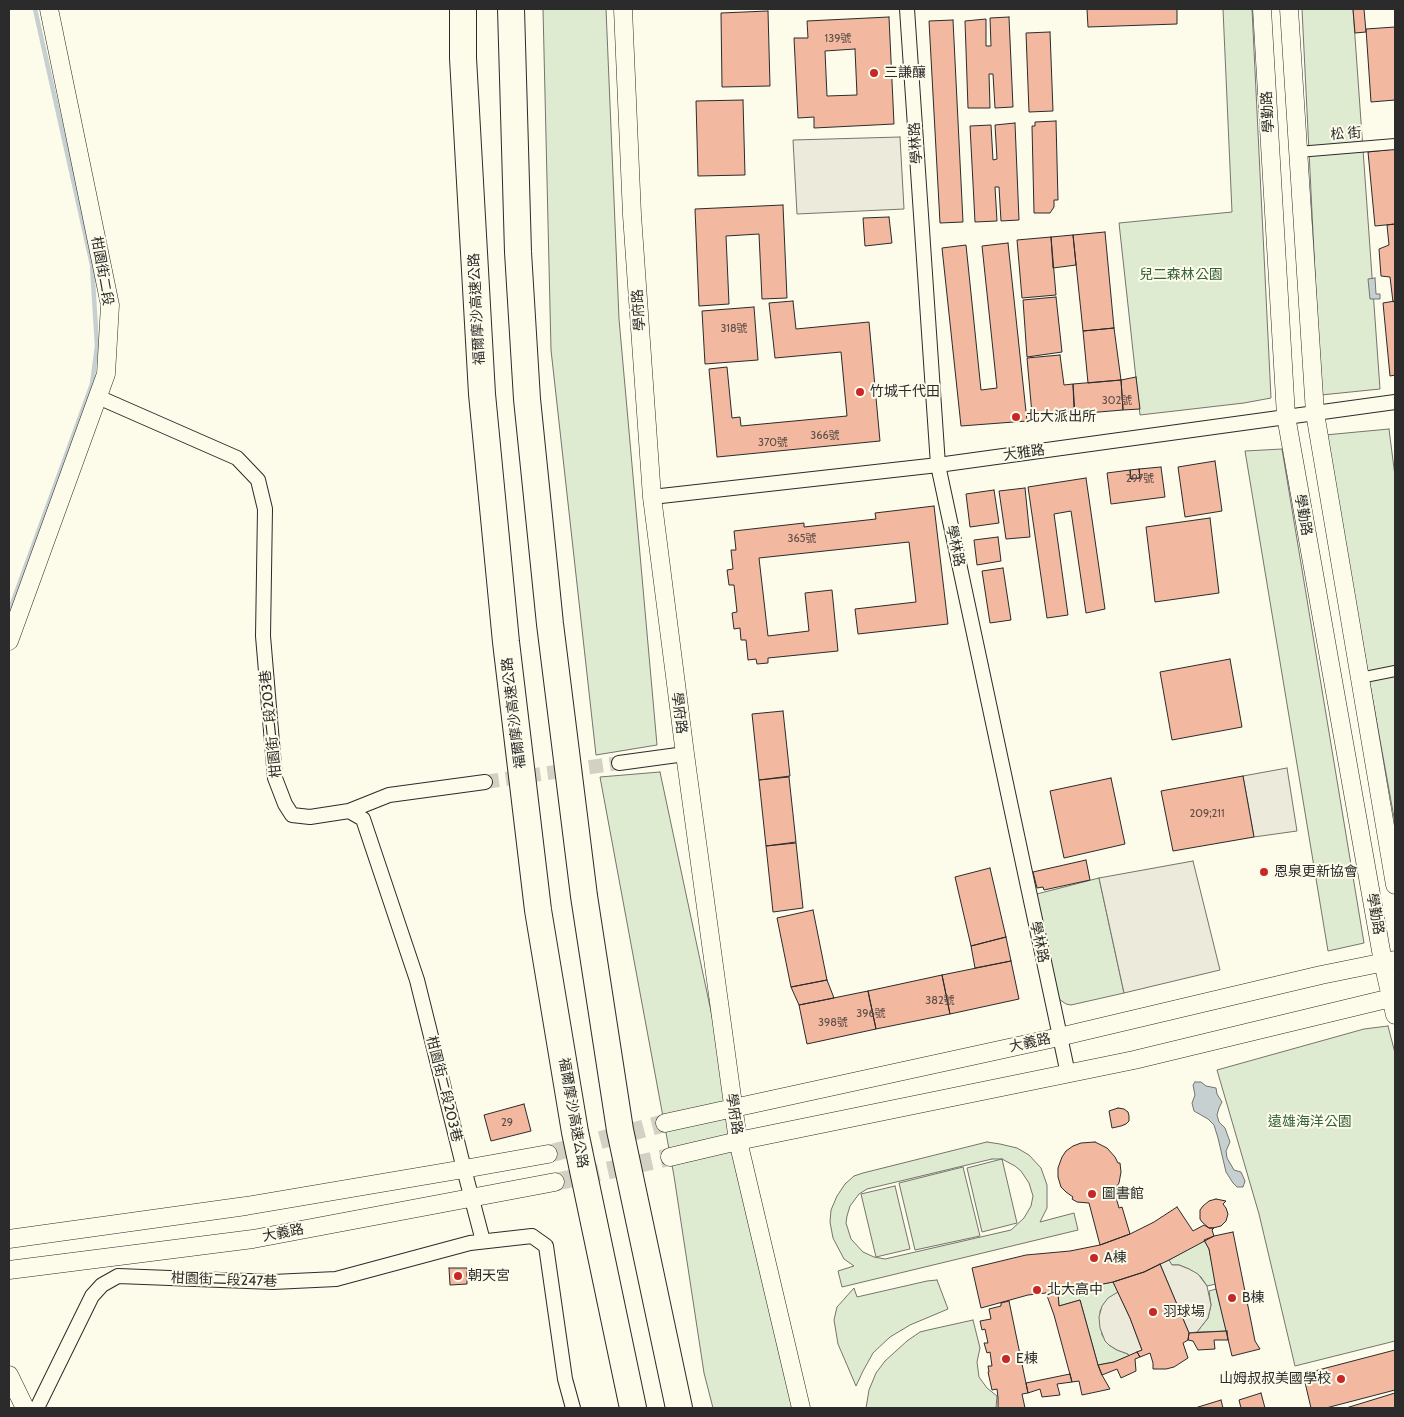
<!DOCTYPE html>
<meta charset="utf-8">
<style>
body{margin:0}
#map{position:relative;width:1404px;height:1417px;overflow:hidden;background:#fdfbea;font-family:Cabin,sans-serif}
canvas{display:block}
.frame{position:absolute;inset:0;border:10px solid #2b2b2b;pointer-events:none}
</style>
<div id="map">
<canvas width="1404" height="1417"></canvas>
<div class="frame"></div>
</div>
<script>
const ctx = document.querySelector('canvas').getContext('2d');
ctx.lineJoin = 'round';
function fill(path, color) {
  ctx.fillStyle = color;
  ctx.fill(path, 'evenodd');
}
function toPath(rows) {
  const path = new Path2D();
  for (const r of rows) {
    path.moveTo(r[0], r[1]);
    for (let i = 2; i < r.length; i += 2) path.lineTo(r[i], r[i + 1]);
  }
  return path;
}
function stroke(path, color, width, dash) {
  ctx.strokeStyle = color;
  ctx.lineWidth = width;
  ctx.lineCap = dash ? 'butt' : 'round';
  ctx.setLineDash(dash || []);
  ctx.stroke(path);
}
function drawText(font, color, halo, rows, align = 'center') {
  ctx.font = font + ' Cabin,"Noto Sans TC",sans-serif';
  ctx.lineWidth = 4;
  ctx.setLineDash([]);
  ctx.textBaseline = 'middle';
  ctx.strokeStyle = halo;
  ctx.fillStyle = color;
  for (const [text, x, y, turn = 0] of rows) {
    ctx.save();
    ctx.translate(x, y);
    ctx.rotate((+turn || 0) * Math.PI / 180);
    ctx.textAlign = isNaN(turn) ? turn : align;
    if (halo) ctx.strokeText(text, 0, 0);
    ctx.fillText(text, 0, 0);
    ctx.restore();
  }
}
const green = toPath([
 [543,9,606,9,619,319,657,745,596,755,551,350,543,9],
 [1223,9,1252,9,1271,398,1244,403,1140,415,1119,223,1232,212,1223,9],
 [1302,9,1353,9,1380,389,1321,395,1302,9],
 [1389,429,1395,476,1395,823,1325,435,1389,429],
 [1282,449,1364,943,1328,951,1245,451,1282,449],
 [660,772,735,1124,801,1408,713,1408,704,1373,674,1176,600,777,660,772],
 [1099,878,1124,993,1071,1005,1066,1004,1059,999,1033,895,1099,878],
 [1388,1026,1395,1053,1395,1341,1295,1366,1259,1214,1217,1070,1364,1029,1388,1026],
 [987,1142,1000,1144,1017,1148,1029,1155,1041,1168,1047,1185,1047,1208,1040,1222,1074,1213,1078,1230,842,1287,838,1271,854,1266,844,1259,833,1238,830,1222,831,1210,837,1196,845,1184,854,1176,863,1173,987,1142],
 [992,1159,1002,1159,1015,1166,1021,1171,1029,1183,1033,1196,1031,1206,1024,1218,1011,1230,885,1259,874,1257,863,1252,851,1239,846,1223,847,1216,850,1206,859,1194,867,1189,992,1159],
 [1002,1159,1017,1223,982,1232,967,1168,1002,1159],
 [963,1167,980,1236,915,1250,899,1183,963,1167],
 [895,1186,910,1249,876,1257,861,1194,895,1186],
 [1204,1240,1209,1249,1216,1284,1207,1286,1201,1277,1189,1269,1179,1265,1171,1265,1169,1260,1204,1240],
 [937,1280,948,1309,910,1325,890,1337,873,1353,863,1371,856,1386,838,1344,834,1320,837,1307,854,1288,857,1297,927,1281,937,1280],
 [1113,1282,1118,1292,1105,1302,1100,1311,1102,1335,1109,1345,1117,1350,1128,1354,1129,1356,1114,1362,1098,1365,1080,1300,1059,1306,1058,1293,1113,1282],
 [1216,1289,1227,1331,1197,1332,1208,1318,1211,1305,1209,1291,1216,1289],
 [973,1320,980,1348,977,1362,979,1377,987,1388,997,1396,996,1408,866,1408,869,1390,876,1373,885,1361,907,1341,920,1332,928,1330,973,1320]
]);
const parking = toPath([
 [900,137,904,209,797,214,793,140,900,137],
 [1287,768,1297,831,1254,837,1243,776,1287,768],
 [1193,861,1220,970,1124,993,1099,878,1193,861],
 [1169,1260,1172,1265,1179,1265,1189,1269,1198,1274,1207,1286,1211,1305,1208,1318,1197,1332,1189,1333,1160,1264,1169,1260],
 [1118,1292,1130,1318,1142,1350,1129,1356,1128,1354,1117,1350,1109,1345,1105,1341,1100,1328,1099,1317,1102,1306,1108,1298,1118,1292]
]);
const water = toPath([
 [1375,278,1376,294,1380,294,1380,299,1370,299,1368,279,1375,278],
 [1195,1082,1201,1082,1206,1086,1216,1088,1217,1094,1222,1102,1219,1108,1217,1115,1219,1122,1225,1128,1230,1142,1226,1151,1227,1158,1234,1170,1241,1172,1245,1181,1243,1187,1237,1187,1233,1183,1226,1172,1218,1138,1214,1125,1208,1119,1194,1111,1192,1103,1195,1095,1193,1085,1195,1082]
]);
const stream = toPath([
 [9,612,92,384,97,346,92,265,35,9]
]);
const building = toPath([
 [1087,9,1177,9,1177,24,1088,27,1087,9],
 [1353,9,1364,9,1366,32,1355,33,1353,9],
 [768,11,770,86,722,87,721,13,768,11],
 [889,17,894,124,814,128,814,117,798,118,794,38,808,38,807,21,889,17],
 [855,49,857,95,827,96,825,51,855,49],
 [1009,17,1013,107,995,108,993,74,989,74,990,108,968,108,965,21,986,19,986,46,991,46,990,18,1009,17],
 [953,20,963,222,940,223,929,21,953,20],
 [1395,27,1395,100,1371,102,1366,29,1395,27],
 [1050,32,1053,111,1029,112,1026,33,1050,32],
 [743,100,745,175,698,176,696,101,743,100],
 [1056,121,1058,200,1054,200,1054,207,1050,213,1034,213,1032,126,1035,126,1035,122,1056,121],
 [1015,123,1019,220,1001,221,999,187,995,187,997,221,975,222,970,126,991,125,993,160,997,159,995,125,1015,123],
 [1395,149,1395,224,1375,226,1368,152,1395,149],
 [783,205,787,298,762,299,759,234,726,236,729,304,699,306,695,209,783,205],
 [889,217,892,243,865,246,863,218,889,217],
 [1395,224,1395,301,1393,302,1390,277,1381,276,1379,249,1389,245,1387,225,1395,224],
 [1105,232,1114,328,1083,331,1073,235,1105,232],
 [1073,235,1076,265,1053,268,1051,237,1073,235],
 [1051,237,1056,295,1022,298,1017,240,1051,237],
 [1008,243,1027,421,961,426,942,248,966,245,981,390,997,388,982,246,1008,243],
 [1056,297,1062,352,1027,357,1023,300,1056,297],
 [793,301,796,329,869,322,880,441,717,457,709,369,727,367,732,418,740,417,741,426,847,416,841,352,775,358,769,303,793,301],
 [1395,301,1395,375,1390,376,1383,303,1395,301],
 [754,307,758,360,705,364,702,311,754,307],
 [1114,328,1121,380,1088,383,1083,331,1114,328],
 [1060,355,1064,385,1073,384,1074,411,1032,414,1027,358,1060,355],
 [1136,377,1140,409,1123,410,1121,380,1136,377],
 [1121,380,1123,410,1075,414,1073,384,1121,380],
 [1215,461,1222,511,1185,517,1178,467,1215,461],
 [1161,467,1165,497,1111,504,1107,473,1130,470,1131,479,1140,478,1139,469,1161,467],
 [1139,469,1140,478,1131,479,1130,470,1139,469],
 [1086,478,1105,609,1086,613,1071,511,1054,514,1068,615,1047,618,1028,487,1086,478],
 [1025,488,1030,537,1006,539,999,491,1025,488],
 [994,490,999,523,970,527,966,494,994,490],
 [934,506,948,624,858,634,855,609,916,602,909,542,759,558,768,636,809,631,805,593,832,590,838,651,768,658,768,663,757,664,756,659,748,660,746,640,741,640,740,628,734,629,732,613,737,612,734,585,729,585,727,570,733,569,731,550,736,550,734,531,804,523,804,527,876,519,875,513,934,506],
 [1210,518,1219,593,1155,602,1146,527,1210,518],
 [998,537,1001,561,977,565,974,540,998,537],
 [1003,568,1011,620,990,623,982,571,1003,568],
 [1230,659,1242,727,1172,740,1160,672,1230,659],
 [783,711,790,776,759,780,752,714,783,711],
 [1243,776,1254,837,1173,851,1161,791,1243,776],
 [789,777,796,842,766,846,759,780,789,777],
 [1111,778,1125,844,1064,858,1050,791,1111,778],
 [796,843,803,908,773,912,766,846,796,843],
 [1086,860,1090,880,1044,890,1043,887,1037,888,1033,872,1086,860],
 [990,868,1006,937,971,946,955,877,990,868],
 [813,910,827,980,791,987,777,918,813,910],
 [1006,937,1011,961,975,968,971,946,1006,937],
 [1011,961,1019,999,950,1014,942,975,1011,961],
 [942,975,950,1014,876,1029,868,991,942,975],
 [827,980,834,998,799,1005,791,987,827,980],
 [868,991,876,1029,807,1044,799,1005,868,991],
 [524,1104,531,1131,491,1141,484,1115,524,1104],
 [1118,1108,1124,1109,1128,1112,1129,1116,1129,1121,1126,1124,1121,1126,1112,1128,1109,1111,1118,1108],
 [1095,1142,1107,1148,1115,1157,1118,1163,1120,1163,1121,1172,1119,1183,1114,1190,1119,1208,1122,1207,1130,1234,1100,1245,1089,1203,1077,1202,1072,1199,1073,1197,1066,1192,1061,1187,1058,1177,1058,1168,1062,1157,1066,1151,1073,1146,1081,1143,1095,1142],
 [1216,1199,1226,1201,1223,1204,1226,1208,1228,1214,1226,1221,1221,1226,1213,1228,1209,1228,1202,1222,1200,1219,1200,1210,1203,1206,1209,1201,1216,1199],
 [1177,1207,1193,1231,1204,1225,1209,1228,1214,1228,1212,1230,1214,1236,1169,1260,1144,1272,1113,1282,1058,1293,1046,1293,1028,1295,981,1308,972,1268,1026,1255,1070,1251,1100,1245,1130,1234,1154,1222,1177,1207],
 [1233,1232,1255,1341,1260,1349,1232,1356,1216,1289,1209,1249,1204,1240,1214,1236,1233,1232],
 [1160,1264,1189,1333,1188,1340,1183,1343,1188,1358,1174,1367,1166,1369,1153,1369,1153,1363,1150,1353,1140,1357,1137,1352,1142,1350,1130,1318,1113,1282,1144,1272,1160,1264],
 [449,1268,467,1268,467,1284,450,1285,449,1268],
 [1046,1293,1058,1293,1059,1306,1080,1300,1098,1365,1102,1375,1110,1389,1082,1395,1079,1381,1072,1382,1054,1315,1046,1293],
 [1009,1301,1028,1393,1022,1394,1025,1408,998,1408,998,1398,997,1389,992,1390,988,1372,989,1372,988,1366,992,1366,990,1352,987,1353,984,1343,988,1343,985,1329,982,1330,980,1321,991,1319,989,1309,1001,1306,1001,1303,1009,1301],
 [1227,1331,1228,1340,1214,1340,1215,1349,1198,1350,1193,1341,1188,1340,1189,1333,1227,1331],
 [1395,1350,1395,1390,1326,1408,1311,1408,1303,1374,1395,1350],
 [1137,1352,1140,1357,1135,1359,1136,1371,1121,1378,1117,1369,1102,1375,1098,1365,1114,1362,1137,1352],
 [1070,1374,1072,1382,1057,1384,1060,1395,1042,1397,1040,1389,1028,1393,1026,1383,1070,1374],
 [1261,1393,1265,1408,1241,1408,1239,1400,1261,1393],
 [1395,1393,1395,1408,1346,1408,1395,1393],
 [1221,1400,1223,1408,1195,1408,1221,1400]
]);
const minorTunnel = toPath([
 [485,782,619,763]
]);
const tertiaryTunnel = toPath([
 [548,1154,665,1123],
 [555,1182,670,1157]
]);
const pedestrian = toPath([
 [1298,152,1395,144],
 [1360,678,1395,671]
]);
const minor = toPath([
 [907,9,938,465,1068,1074],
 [98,397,237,458,258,480,265,509,263,636,275,778,285,804,292,815,310,817,349,811,363,819,417,980,464,1169,483,1241],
 [652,497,938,465,1395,402],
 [619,763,685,754],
 [349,811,389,795,485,782],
 [37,1408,92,1296,102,1285,118,1276,273,1282,336,1279,470,1243,532,1236,546,1246,565,1379,573,1408]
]);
const tertiary = toPath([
 [623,9,632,215,652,497,685,754,738,1141,801,1408],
 [1262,9,1286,416,1383,962,1395,1015],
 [1289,9,1315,413,1395,885],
 [9,641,106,374,110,305,49,9],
 [665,1123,1059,1037,1321,975,1395,960],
 [670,1157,738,1141,1134,1060,1395,997],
 [9,1239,246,1206,464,1169,548,1154],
 [9,1270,253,1239,555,1182],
 [9,1375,25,1408]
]);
const motorway = toPath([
 [463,9,463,58,482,394,506,642,538,910,575,1132,633,1408],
 [511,9,518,252,527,399,550,624,584,896,620,1130,679,1408]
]);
const markers = [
 [874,73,5,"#c62828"],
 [860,392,5,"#c62828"],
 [1016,417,5,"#c62828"],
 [1264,872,5,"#c62828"],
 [1092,1194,5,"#c62828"],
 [1094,1258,5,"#c62828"],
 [458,1276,5,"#c62828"],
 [1037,1290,5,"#c62828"],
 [1232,1298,5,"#c62828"],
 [1153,1312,5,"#c62828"],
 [1006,1359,5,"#c62828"],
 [1341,1379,5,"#c62828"]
];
const numberNames = [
 ["139號",838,39],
 ["318號",734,329],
 ["302號",1117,401],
 ["366號",825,436],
 ["370號",773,443],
 ["297號",1140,479],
 ["365號",802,539],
 ["209;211",1207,814],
 ["382號",940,1001],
 ["396號",871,1014],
 ["398號",833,1023],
 ["29",507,1123]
];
const poiNames = [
 ["三謙釀",884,73],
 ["竹城千代田",870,392],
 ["北大派出所",1026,417],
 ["恩泉更新協會",1274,872],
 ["圖書館",1102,1194],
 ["A棟",1104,1258],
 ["朝天宮",468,1276],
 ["北大高中",1047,1290],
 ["B棟",1242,1298],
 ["羽球場",1163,1312],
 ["E棟",1016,1359],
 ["山姆叔叔美國學校",1331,1379,"right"]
];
const streetNames = [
 ["學勤路",1268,112,-93],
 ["松 街",1346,134,-4],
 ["學林路",916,143,-94],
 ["柑園街二段",102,271,80],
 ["福爾摩沙高速公路",477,309,-93],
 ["學府路",639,310,-94],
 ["大雅路",1024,453,-8],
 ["學勤路",1303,515,80],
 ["學林路",955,546,78],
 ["福爾摩沙高速公路",514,713,-97],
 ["學府路",679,713,83],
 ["柑園街二段203巷",271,724,-96],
 ["學勤路",1375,914,80],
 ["學林路",1039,942,78],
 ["大義路",1030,1043,-12],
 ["柑園街二段203巷",444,1089,76],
 ["福爾摩沙高速公路",573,1113,80],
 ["學府路",734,1114,81],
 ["大義路",283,1233,-11],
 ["柑園街二段247巷",224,1280,2]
];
const parkNames = [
 ["兒二森林公園",1181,275],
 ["遠雄海洋公園",1310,1122]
];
fill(green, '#deebd1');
stroke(green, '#74746e', 1);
fill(parking, '#eceadb');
stroke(parking, '#74746e', 1);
fill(water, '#c7d0d0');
stroke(water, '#74746e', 1);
stroke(stream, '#c7d0d0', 4.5);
fill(building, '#f2b8a0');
stroke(building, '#2b2b2b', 1);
stroke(minorTunnel, '#d3d1c4', 14, [14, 7]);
stroke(tertiaryTunnel, '#d3d1c4', 18, [18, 9]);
stroke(pedestrian, '#2b2b2b', 12);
stroke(minor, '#2b2b2b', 16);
stroke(tertiary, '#2b2b2b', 19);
stroke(motorway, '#2b2b2b', 28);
stroke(pedestrian, '#fdfbea', 10);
stroke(minor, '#fdfbea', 14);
stroke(tertiary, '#fdfbea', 18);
stroke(motorway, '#fdfbea', 26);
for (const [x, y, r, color] of markers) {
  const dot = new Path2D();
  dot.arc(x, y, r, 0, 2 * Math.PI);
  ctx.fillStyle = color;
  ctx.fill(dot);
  stroke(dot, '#fdfbea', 2);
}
drawText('11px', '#5d4e48', null, numberNames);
drawText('14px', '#2b2b2b', '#fdfbea', poiNames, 'left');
drawText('14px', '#2b2b2b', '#fdfbea', streetNames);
drawText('14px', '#34623c', '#fdfbea', parkNames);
</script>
